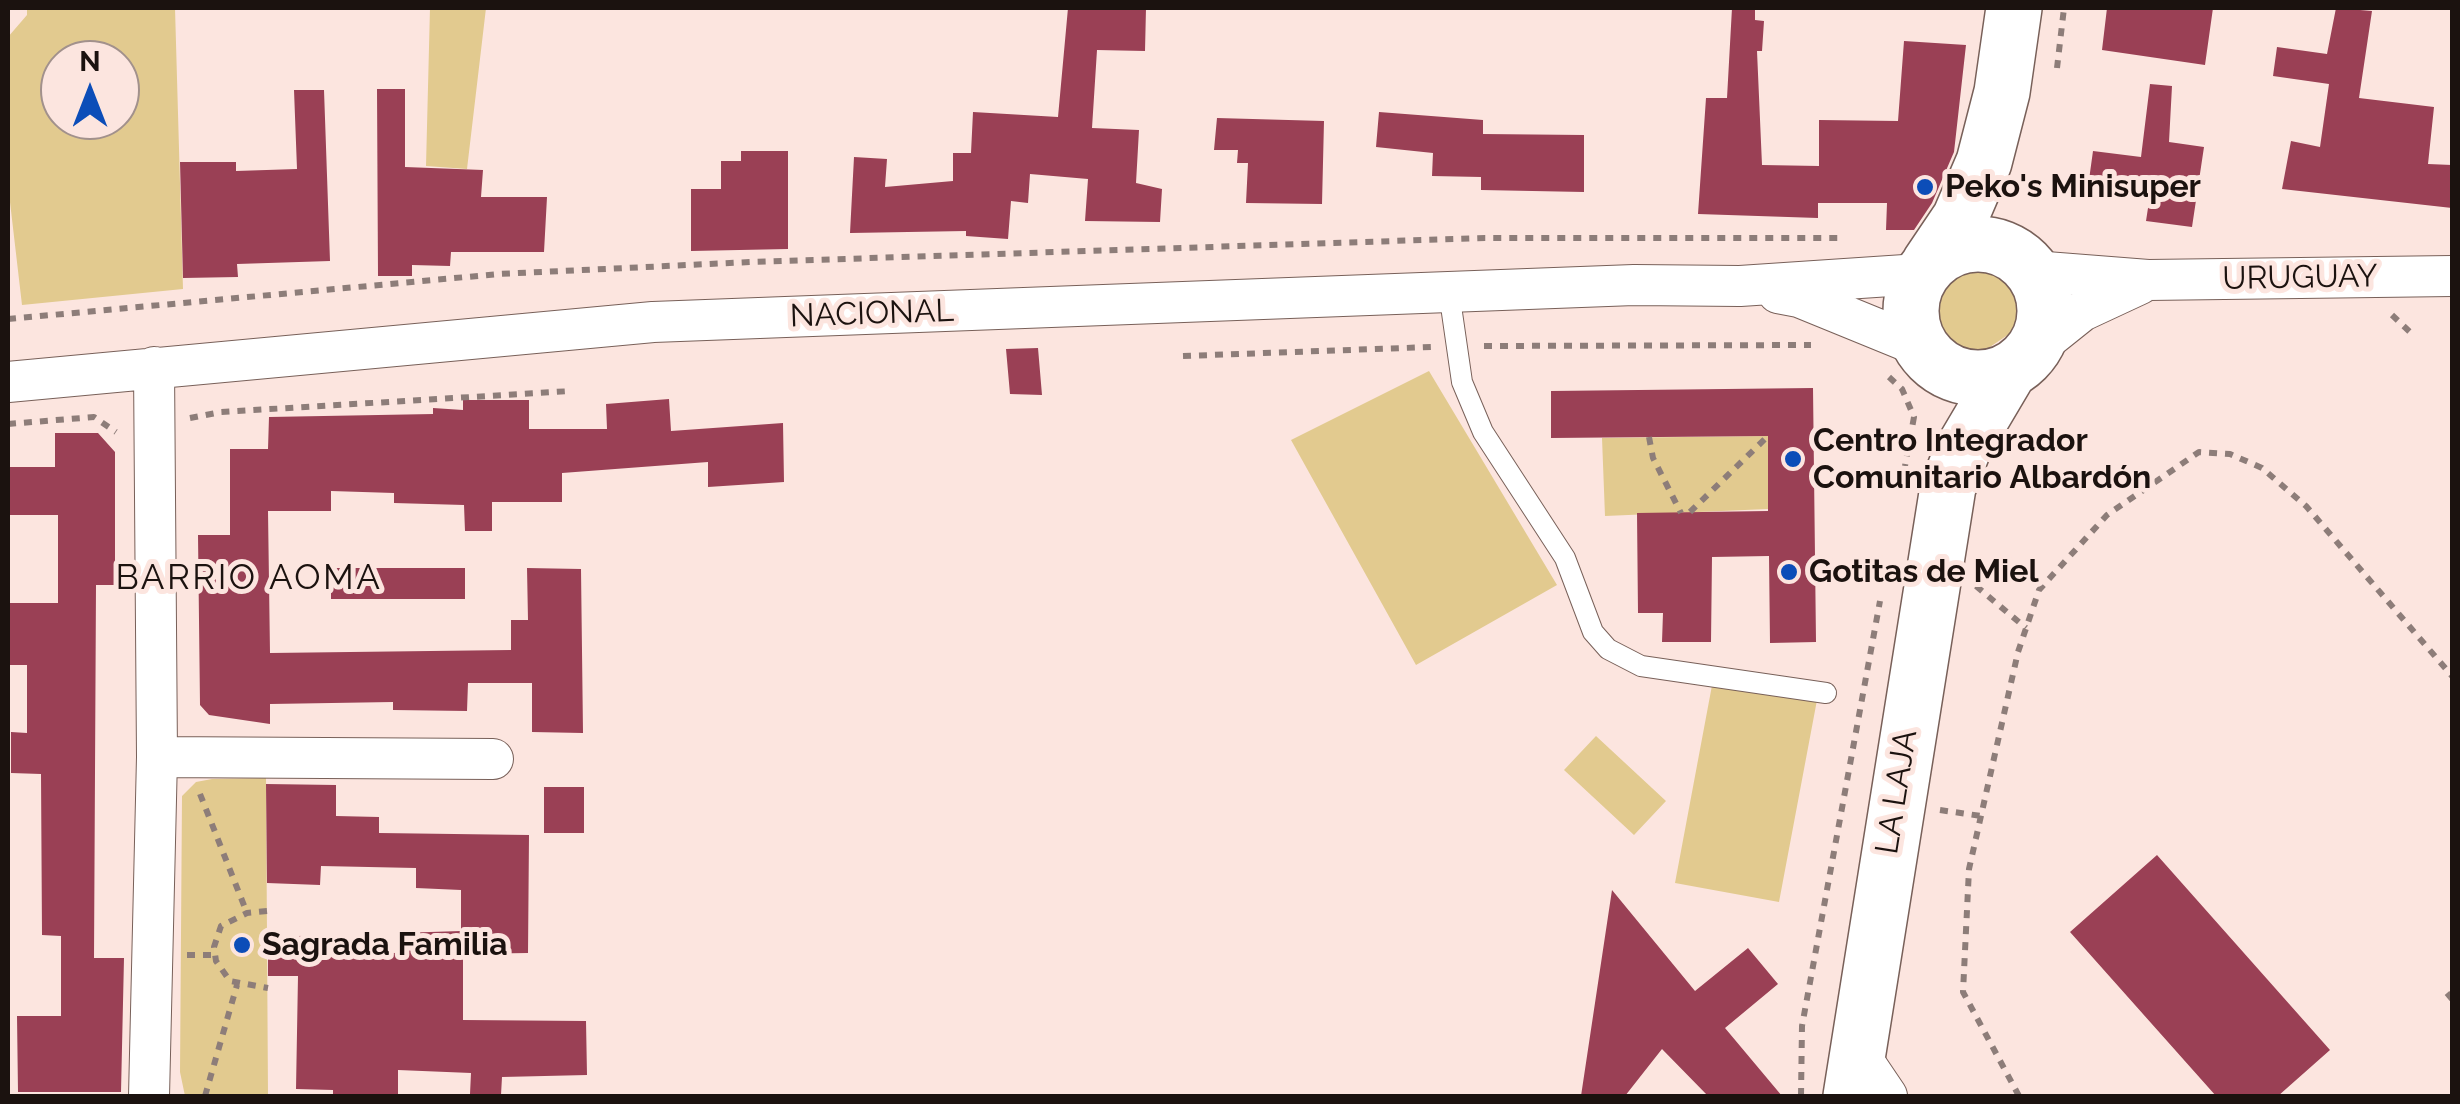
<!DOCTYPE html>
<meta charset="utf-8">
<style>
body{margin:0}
#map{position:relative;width:2460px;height:1104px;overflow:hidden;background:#fce5df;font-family:Raleway,sans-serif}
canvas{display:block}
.frame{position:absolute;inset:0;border:10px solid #1b120f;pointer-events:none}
.north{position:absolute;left:40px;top:40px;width:100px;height:100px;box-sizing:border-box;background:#fce5df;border:2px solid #a2918c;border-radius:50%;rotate:0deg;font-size:28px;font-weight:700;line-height:40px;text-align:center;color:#1b120f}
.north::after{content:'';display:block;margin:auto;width:35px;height:45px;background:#0c4db8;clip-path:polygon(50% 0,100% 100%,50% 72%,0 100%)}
</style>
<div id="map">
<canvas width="2460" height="1104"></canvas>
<div class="frame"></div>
<div class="north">N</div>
</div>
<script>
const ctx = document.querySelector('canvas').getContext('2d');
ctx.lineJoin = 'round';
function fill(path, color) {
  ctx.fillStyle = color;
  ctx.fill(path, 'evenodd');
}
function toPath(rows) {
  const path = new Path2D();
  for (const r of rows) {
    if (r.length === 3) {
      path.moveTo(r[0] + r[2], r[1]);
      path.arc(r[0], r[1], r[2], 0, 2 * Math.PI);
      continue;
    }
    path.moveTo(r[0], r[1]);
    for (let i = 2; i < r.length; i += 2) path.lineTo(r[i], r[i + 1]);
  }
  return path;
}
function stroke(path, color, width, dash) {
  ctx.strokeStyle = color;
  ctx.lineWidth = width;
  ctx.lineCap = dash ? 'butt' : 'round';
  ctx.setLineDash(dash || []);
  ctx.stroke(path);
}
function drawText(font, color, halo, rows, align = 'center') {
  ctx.font = font + ' Raleway,sans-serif';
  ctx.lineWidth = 10;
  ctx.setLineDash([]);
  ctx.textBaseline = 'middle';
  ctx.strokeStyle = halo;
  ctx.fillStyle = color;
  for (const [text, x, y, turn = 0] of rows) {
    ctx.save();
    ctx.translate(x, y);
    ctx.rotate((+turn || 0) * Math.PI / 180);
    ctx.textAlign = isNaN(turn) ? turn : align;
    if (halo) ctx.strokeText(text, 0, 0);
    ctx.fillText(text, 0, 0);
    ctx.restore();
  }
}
const green = toPath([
 [27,8,175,8,183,289,22,305,8,185,8,37,27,15],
 [120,60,120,120,60,120,60,60],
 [430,8,486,8,467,169,426,166],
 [1997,256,2027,279,2028,314,2015,330,1981,353,1949,350,1938,330,1936,310,1941,293,1957,273],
 [1429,371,1557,585,1416,665,1291,440],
 [1768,436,1768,509,1605,516,1602,438],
 [1713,680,1817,700,1779,902,1675,883],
 [1596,736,1666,801,1634,835,1564,770],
 [266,778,268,1096,185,1096,180,1072,182,796,196,782,212,779]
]);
const building = toPath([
 [1068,8,1146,8,1145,51,1097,50,1092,128,1139,130,1136,183,1162,189,1160,222,1085,221,1088,179,1030,174,1028,203,1011,201,1008,239,966,236,966,231,850,233,854,157,887,159,885,187,953,181,953,153,971,153,973,112,1058,117],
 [1732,8,1755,8,1755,20,1764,21,1762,51,1757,51,1762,165,1819,166,1819,120,1898,121,1904,41,1966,45,1954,152,1932,203,1914,230,1886,230,1887,203,1818,203,1818,218,1698,214,1706,98,1727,98],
 [2107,8,2213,8,2205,65,2102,50],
 [2336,8,2372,11,2359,98,2434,107,2428,164,2452,165,2452,208,2282,189,2291,141,2320,147,2329,84,2273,76,2277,47,2327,54],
 [2150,84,2172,86,2169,142,2204,147,2192,227,2146,221,2150,195,2088,187,2093,151,2141,157],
 [377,89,405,89,405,167,483,170,481,197,547,197,544,252,451,252,450,266,412,265,412,276,378,276],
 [294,90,324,90,330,261,237,264,238,277,183,278,180,162,236,162,236,171,297,169],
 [1379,112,1483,120,1483,134,1584,135,1584,192,1481,190,1481,177,1432,176,1433,153,1376,147],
 [1217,118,1324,121,1322,204,1246,203,1248,163,1237,163,1238,150,1214,150],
 [741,151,788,151,788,249,691,251,691,189,721,189,721,161,741,161],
 [1038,348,1042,395,1010,394,1006,349],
 [1813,388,1816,642,1770,643,1769,556,1712,557,1711,642,1662,642,1663,613,1638,613,1637,513,1768,511,1768,436,1551,438,1551,391],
 [669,399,671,431,783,423,784,482,708,487,708,462,562,473,562,502,492,502,492,531,465,531,464,505,394,503,394,493,331,491,331,511,268,511,270,653,511,650,511,620,528,620,527,568,581,569,583,733,532,732,532,683,468,683,467,711,393,710,393,702,270,704,270,724,209,715,200,705,198,535,230,535,230,449,268,449,269,417,433,414,433,408,463,410,463,400,529,400,529,429,607,429,606,404],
 [55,433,98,433,115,452,115,585,96,585,94,958,124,958,121,1092,18,1092,17,1016,61,1016,61,936,42,935,41,774,11,773,11,732,27,733,27,665,8,665,8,603,58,603,58,515,8,515,8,467,55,467],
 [331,568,465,568,465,599,331,599],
 [266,784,336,785,336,816,379,817,379,833,529,835,528,953,463,954,463,1020,586,1021,587,1075,502,1077,501,1095,470,1094,471,1073,398,1070,398,1094,333,1096,333,1090,296,1089,298,976,268,976,268,937,329,935,329,952,398,953,399,933,461,931,461,890,416,888,416,868,321,866,320,885,267,883],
 [544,787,584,787,584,833,544,833],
 [2157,855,2330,1050,2278,1096,2216,1096,2070,932],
 [1612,890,1695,991,1748,948,1778,984,1725,1028,1782,1096,1708,1096,1662,1049,1625,1096,1581,1096]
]);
const path = toPath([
 [2057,68,2064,8],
 [2392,315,2412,334],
 [8,319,499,274,751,262,1485,238,1843,238],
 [1484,346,1811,345],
 [1183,356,1431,347],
 [1889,377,1902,389,1914,417,1905,466],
 [190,418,221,412,571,391],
 [8,424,94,417,116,432],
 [1649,437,1653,458,1681,513],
 [1690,512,1768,436],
 [1976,586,2026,628],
 [200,794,247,913],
 [1940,810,1981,816],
 [267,911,247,913,221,926,214,947,216,961,230,981,268,988],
 [187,955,215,955],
 [2447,993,2452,999],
 [205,1096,237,985],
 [1801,1096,1802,1026,1880,601],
 [2019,1096,1963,992,1969,869,2018,652,2039,590,2107,515,2199,452,2230,454,2262,468,2306,506,2452,676]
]);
const lane = toPath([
 [1449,292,1462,382,1483,432,1565,558,1593,632,1608,649,1641,666,1826,693]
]);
const street = toPath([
 [2033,271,2148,280,2452,276],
 [1778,293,1799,297,1919,346],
 [2037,347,2082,311,2140,284],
 [8,382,653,322,1634,285,1740,286,1920,274],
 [157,757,493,759],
 [1858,1053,1887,1096],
 [149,1096,157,757,154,367]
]);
const secondary = toPath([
 [1978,311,67],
 [1929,264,1960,218,1984,162,2002,92,2014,8],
 [1851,1096,1948,487,1963,449,2008,373]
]);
const markers = [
 [1925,187,10,"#0c4db8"],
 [1793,459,10,"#0c4db8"],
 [1789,572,10,"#0c4db8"],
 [242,945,10,"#0c4db8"]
];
const poiNames = [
 ["Peko's Minisuper",1945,187],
 ["Centro Integrador",1813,441],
 ["Comunitario Albardón",1813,478],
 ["Gotitas de Miel",1809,572],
 ["Sagrada Familia",262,945]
];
const streetNames = [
 ["URUGUAY",2300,278,-1],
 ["NACIONAL",872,314,-2],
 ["LA LAJA",1897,792,-81]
];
const neighbourhoodNames = [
 ["BARRIO AOMA",249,578]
];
fill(green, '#e2ca8f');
fill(building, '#9a4055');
stroke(lane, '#786059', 22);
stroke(street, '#786059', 42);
stroke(secondary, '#786059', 58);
stroke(path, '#8d7d79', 6, [8, 8]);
stroke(lane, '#fff', 20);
stroke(street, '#fff', 40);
stroke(secondary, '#fff', 55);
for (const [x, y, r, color] of markers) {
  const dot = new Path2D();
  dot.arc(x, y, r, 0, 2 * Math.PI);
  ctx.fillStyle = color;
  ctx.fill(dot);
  stroke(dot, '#fce5df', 4);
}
drawText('bold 32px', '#1b120f', '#fce5df', poiNames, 'left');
drawText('32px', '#1b120f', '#fce5df', streetNames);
ctx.letterSpacing = '2.5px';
drawText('35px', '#1b120f', '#fce5df', neighbourhoodNames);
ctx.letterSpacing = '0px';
</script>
